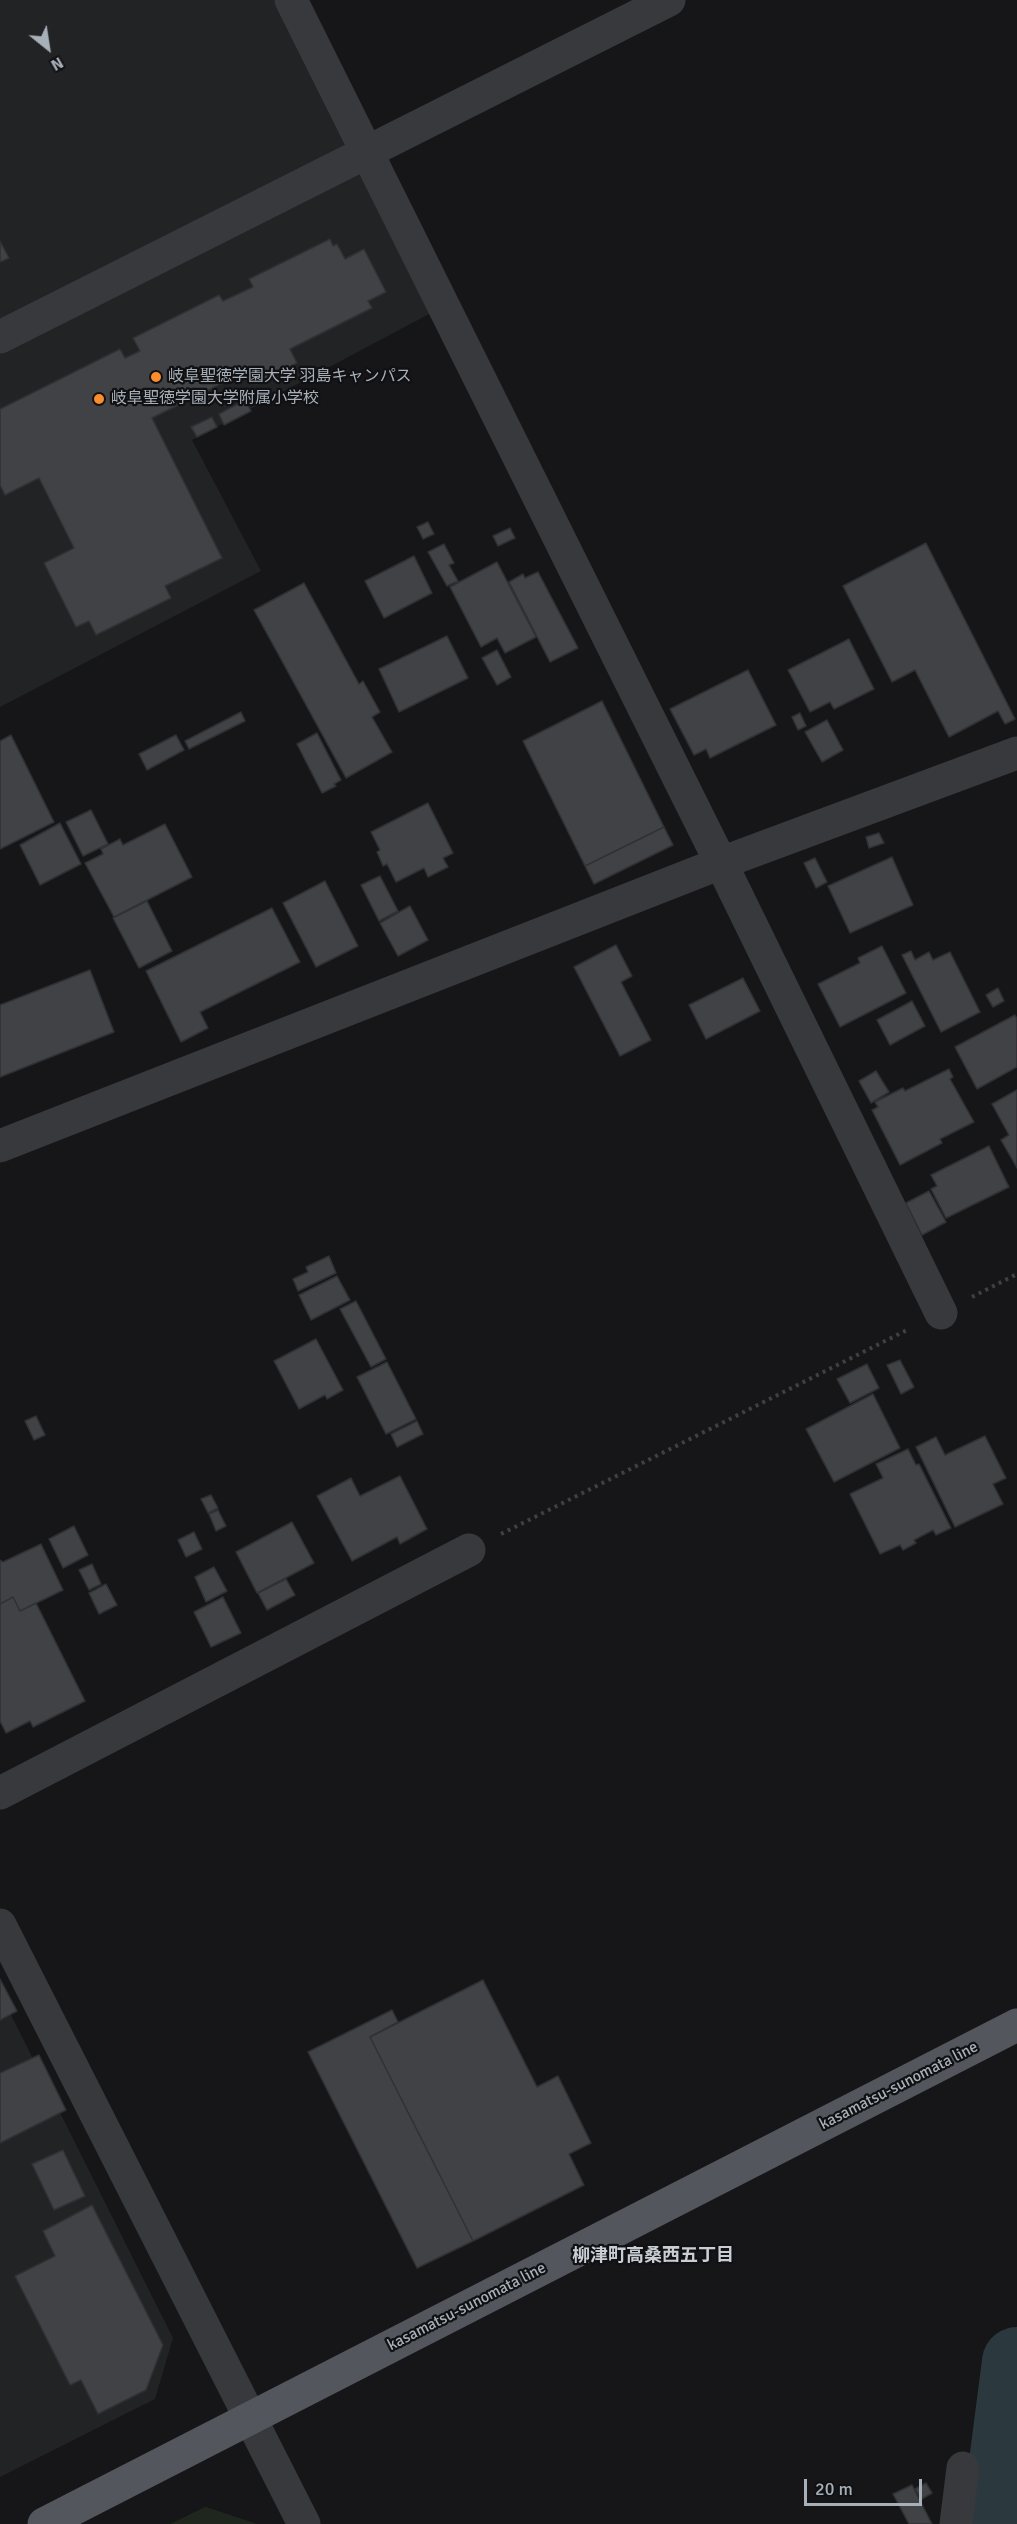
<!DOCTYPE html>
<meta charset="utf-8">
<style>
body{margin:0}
#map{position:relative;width:1017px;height:2524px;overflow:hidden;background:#161618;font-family:Signika,sans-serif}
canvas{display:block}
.north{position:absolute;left:18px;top:18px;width:60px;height:60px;-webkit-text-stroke:4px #111113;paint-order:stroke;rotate:150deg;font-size:16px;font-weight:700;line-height:24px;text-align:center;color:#a7b0b9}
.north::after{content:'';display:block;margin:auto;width:21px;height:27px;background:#a7b0b9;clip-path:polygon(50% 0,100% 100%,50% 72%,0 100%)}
.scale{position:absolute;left:804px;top:2479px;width:118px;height:27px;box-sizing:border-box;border:3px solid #a7b0b9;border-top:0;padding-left:8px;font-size:18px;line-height:21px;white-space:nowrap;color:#a7b0b9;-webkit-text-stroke:4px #111113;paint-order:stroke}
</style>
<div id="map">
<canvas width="1017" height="2524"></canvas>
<div class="north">N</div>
<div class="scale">20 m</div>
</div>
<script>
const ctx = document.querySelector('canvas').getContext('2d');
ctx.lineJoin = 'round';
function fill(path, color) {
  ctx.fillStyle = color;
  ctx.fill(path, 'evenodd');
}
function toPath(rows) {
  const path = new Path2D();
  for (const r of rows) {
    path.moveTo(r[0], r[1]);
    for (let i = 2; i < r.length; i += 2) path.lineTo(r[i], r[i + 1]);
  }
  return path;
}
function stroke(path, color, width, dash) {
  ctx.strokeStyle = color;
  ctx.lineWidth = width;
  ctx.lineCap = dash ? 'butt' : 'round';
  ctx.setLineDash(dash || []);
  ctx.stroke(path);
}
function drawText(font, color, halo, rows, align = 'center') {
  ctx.font = font + ' Signika,"Noto Sans JP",sans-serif';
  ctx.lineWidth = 4.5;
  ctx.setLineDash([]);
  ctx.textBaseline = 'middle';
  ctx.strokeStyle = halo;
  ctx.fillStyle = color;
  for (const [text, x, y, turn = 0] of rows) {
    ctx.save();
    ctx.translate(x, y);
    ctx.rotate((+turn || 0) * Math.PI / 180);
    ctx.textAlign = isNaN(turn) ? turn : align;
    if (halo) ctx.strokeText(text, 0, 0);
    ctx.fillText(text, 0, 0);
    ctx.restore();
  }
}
const built = toPath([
 [0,0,274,0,431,313,192,440,261,571,0,707],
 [0,1993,173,2338,155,2399,0,2477]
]);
const green = toPath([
 [205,2507,206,2507,257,2524,170,2524]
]);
const river = toPath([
 [996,2524,1017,2362]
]);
const building = toPath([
 [330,239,333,246,337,244,345,259,364,249,386,292,368,301,372,308,290,349,297,363,256,384,249,370,152,418,222,558,165,586,171,598,96,635,89,621,76,627,44,563,74,548,39,478,5,495,0,485,0,409,120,349,125,358,140,351,133,338,219,295,223,301,253,287,249,279,330,239],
 [0,241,9,258,0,262,0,241],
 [245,400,251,411,224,425,219,414,245,400],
 [212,417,217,427,197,437,191,427,212,417],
 [428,522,434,534,423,539,417,527,428,522],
 [510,528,515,538,498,546,493,536,510,528],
 [926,543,1015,719,1005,724,998,711,949,737,915,670,892,682,843,586,926,543],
 [444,544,454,563,449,565,458,581,447,586,428,552,444,544],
 [414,556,432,593,384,618,365,581,414,556],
 [497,562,536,637,505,653,497,638,481,647,450,587,497,562],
 [538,572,578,648,550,662,509,582,523,574,525,578,538,572],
 [304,583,359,684,363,681,380,712,372,717,392,752,346,778,254,610,304,583],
 [447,636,468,678,399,712,379,669,447,636],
 [849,639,874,689,834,709,830,702,810,712,788,670,849,639],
 [497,650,511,677,497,685,482,658,497,650],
 [748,670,776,725,710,758,706,749,694,755,670,709,748,670],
 [602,701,664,827,585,866,523,741,602,701],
 [241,712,245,721,189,749,185,741,241,712],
 [800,713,806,726,798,730,792,717,800,713],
 [827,720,843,750,822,762,805,732,827,720],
 [317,733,341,780,334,784,336,786,322,793,297,744,317,733],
 [11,735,54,822,0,849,0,741,11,735],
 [176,735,184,750,147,770,139,754,176,735],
 [428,803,453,853,443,858,448,867,428,877,424,868,396,882,387,864,383,866,377,852,380,850,371,832,428,803],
 [91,810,108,844,83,856,66,822,91,810],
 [60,823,81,864,40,885,20,845,60,823],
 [165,824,192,877,114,917,85,863,103,854,101,849,120,839,123,845,165,824],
 [664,827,673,845,594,884,585,866,664,827],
 [879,833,884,843,869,848,866,837,879,833],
 [892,857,913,905,850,933,828,886,892,857],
 [815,858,827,882,816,888,804,863,815,858],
 [380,876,398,911,379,921,361,885,380,876],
 [325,881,358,946,316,967,283,903,325,881],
 [147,901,172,951,139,968,113,918,147,901],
 [410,906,428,940,398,956,380,923,410,906],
 [272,908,300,962,200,1012,208,1028,181,1042,146,971,272,908],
 [616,945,632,976,621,982,651,1040,620,1056,574,967,616,945],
 [882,946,906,993,840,1027,818,984,860,963,858,958,882,946],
 [911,951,915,960,929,952,933,960,950,952,980,1012,941,1032,902,955,911,951],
 [90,970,114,1032,0,1077,0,1005,90,970],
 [743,978,760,1011,706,1039,689,1005,743,978],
 [998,988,1004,1001,993,1007,986,995,998,988],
 [912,1001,925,1026,890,1045,877,1020,912,1001],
 [1015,1015,1017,1019,1017,1067,977,1089,955,1047,1015,1015],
 [949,1069,953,1077,950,1079,974,1122,940,1139,942,1143,900,1165,872,1110,878,1107,875,1102,903,1088,905,1091,949,1069],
 [876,1071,889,1092,871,1103,859,1081,876,1071],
 [1017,1090,1017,1168,1001,1140,1009,1135,992,1104,1017,1090],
 [989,1146,1009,1187,946,1218,931,1189,937,1186,931,1175,989,1146],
 [929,1191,946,1222,922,1235,906,1203,929,1191],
 [329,1256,336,1273,298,1291,293,1279,308,1272,306,1267,329,1256],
 [337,1276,350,1300,311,1320,299,1295,337,1276],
 [356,1301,386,1359,371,1367,340,1309,356,1301],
 [316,1339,343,1390,327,1399,325,1395,299,1409,274,1361,316,1339],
 [900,1360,914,1387,901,1394,887,1365,900,1360],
 [387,1362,416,1419,386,1434,357,1377,387,1362],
 [867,1364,879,1388,850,1403,837,1379,867,1364],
 [873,1394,900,1448,834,1482,806,1429,873,1394],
 [36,1416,45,1435,34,1440,25,1421,36,1416],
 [417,1421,423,1434,397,1447,391,1434,417,1421],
 [985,1436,1006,1478,993,1484,1003,1504,955,1527,916,1447,936,1437,945,1455,985,1436],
 [908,1449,916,1465,919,1464,951,1528,936,1535,933,1530,914,1540,916,1543,903,1550,900,1545,880,1554,850,1494,883,1478,876,1464,908,1449],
 [400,1476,427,1529,400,1544,397,1537,352,1561,317,1496,351,1478,360,1496,400,1476],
 [211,1495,218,1508,208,1513,201,1499,211,1495],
 [218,1510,226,1526,216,1531,209,1514,218,1510],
 [292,1522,314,1563,257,1593,236,1552,292,1522],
 [74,1526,88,1555,63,1568,49,1539,74,1526],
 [194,1532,202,1549,186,1557,178,1540,194,1532],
 [41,1544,63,1590,20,1611,13,1597,0,1604,0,1560,3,1562,41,1544],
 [92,1564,101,1584,89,1590,79,1570,92,1564],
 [214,1567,227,1591,206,1602,195,1577,214,1567],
 [286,1579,295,1595,267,1610,258,1593,286,1579],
 [106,1584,117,1605,99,1614,89,1593,106,1584],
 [13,1597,20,1611,36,1603,85,1701,33,1727,30,1721,6,1733,0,1721,0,1604,13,1597],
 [223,1597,241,1633,211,1647,194,1612,223,1597],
 [0,1979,17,2011,0,2020,0,1979],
 [483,1980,537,2087,558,2076,591,2143,569,2154,584,2185,473,2241,370,2037,483,1980],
 [392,2010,398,2022,370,2037,473,2241,417,2268,308,2052,392,2010],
 [39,2055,66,2110,0,2143,0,2073,39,2055],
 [63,2150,85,2196,54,2210,32,2164,63,2150],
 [92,2205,163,2345,146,2390,98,2414,81,2380,70,2385,15,2276,55,2256,43,2231,92,2205],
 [926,2483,932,2493,922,2499,915,2489,926,2483],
 [912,2485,932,2524,909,2524,893,2494,912,2485]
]);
const path = toPath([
 [972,1297,1017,1274],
 [501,1534,909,1329]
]);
const minor = toPath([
 [291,0,721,863,941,1313],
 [0,337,669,0],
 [0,1146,721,863,1017,753],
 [0,1793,469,1550],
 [0,1925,304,2524],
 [956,2524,963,2468]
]);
const major = toPath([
 [44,2524,1017,2025]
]);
const markers = [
 [156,377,6,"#fb8d2c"],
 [99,399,6,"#fb8d2c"]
];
const poiNames = [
 ["岐阜聖徳学園大学 羽島キャンパス",168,377],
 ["岐阜聖徳学園大学附属小学校",111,399]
];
const streetNames = [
 ["kasamatsu-sunomata line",899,2086,-27],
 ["kasamatsu-sunomata line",467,2307,-27]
];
const neighbourhoodNames = [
 ["柳津町高桑西五丁目",653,2256]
];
fill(built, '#222325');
fill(green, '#1e261e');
stroke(river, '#2b383d', 70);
fill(building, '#404245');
stroke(building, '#303134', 1.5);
stroke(path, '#3d4044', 4, [3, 4.5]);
stroke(minor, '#37393d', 33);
stroke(major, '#53575d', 33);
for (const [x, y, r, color] of markers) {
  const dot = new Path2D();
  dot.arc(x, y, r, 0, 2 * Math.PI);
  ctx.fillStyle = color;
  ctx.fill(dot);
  stroke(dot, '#111113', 2);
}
drawText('16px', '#a7b0b9', '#111113', poiNames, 'left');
drawText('16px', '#a7b0b9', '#111113', streetNames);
drawText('bold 18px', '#c9ced5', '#111113', neighbourhoodNames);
</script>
